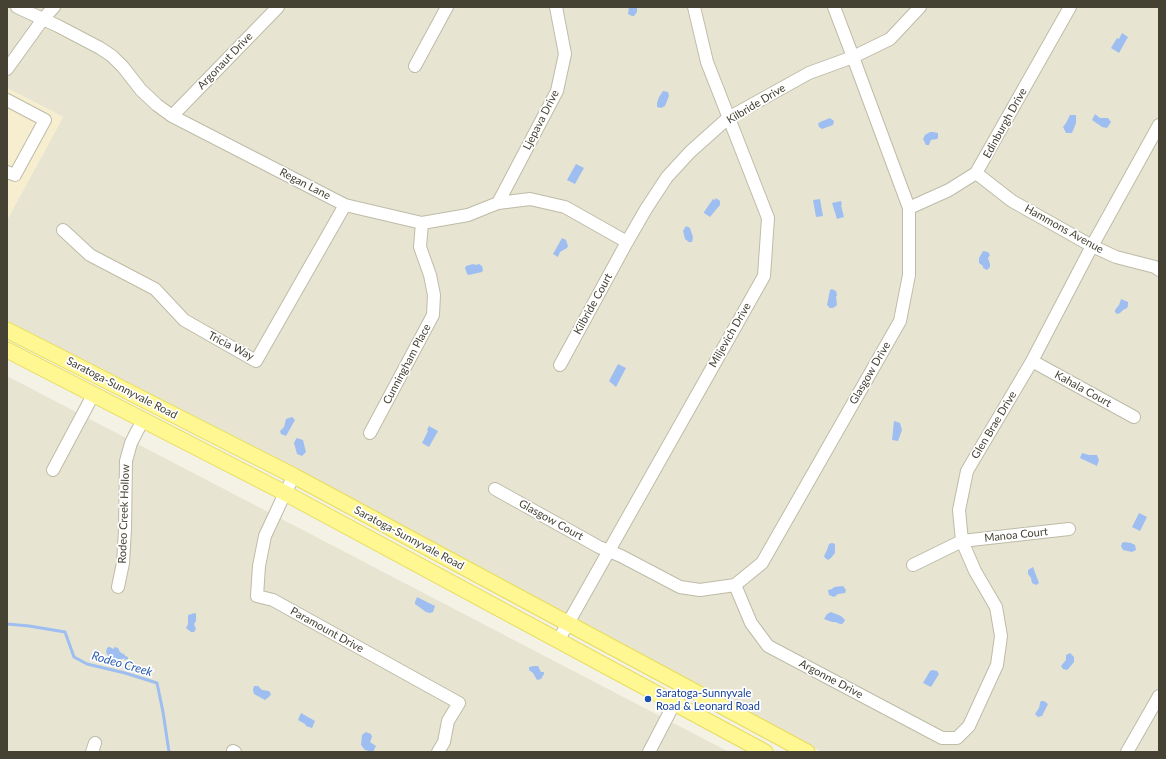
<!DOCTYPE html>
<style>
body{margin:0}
#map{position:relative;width:1166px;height:759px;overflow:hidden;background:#f3f2e4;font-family:Lato,sans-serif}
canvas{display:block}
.frame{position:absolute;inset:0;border:8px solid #454234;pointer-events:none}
</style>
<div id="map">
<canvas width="1166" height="759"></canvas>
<div class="frame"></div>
</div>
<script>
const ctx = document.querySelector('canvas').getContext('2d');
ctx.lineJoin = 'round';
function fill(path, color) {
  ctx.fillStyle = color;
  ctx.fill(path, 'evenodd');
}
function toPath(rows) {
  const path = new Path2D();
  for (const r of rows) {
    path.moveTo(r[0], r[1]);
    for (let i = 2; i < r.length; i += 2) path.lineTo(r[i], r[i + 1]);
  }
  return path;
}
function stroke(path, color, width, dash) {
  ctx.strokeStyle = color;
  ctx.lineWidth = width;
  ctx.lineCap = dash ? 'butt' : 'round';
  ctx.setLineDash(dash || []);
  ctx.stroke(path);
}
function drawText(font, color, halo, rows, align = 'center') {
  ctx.font = font + ' Lato,sans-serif';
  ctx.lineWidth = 3.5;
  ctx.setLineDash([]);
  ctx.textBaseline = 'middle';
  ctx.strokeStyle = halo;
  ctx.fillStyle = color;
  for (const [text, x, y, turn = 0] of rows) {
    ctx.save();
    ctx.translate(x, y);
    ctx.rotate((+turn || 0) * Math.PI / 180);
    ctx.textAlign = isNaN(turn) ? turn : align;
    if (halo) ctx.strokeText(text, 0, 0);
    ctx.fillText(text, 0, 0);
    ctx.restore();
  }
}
const residential = toPath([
 [7,7,1159,7,1159,752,822,752,7,328,7,220,63,117,7,88],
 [7,376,729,752,7,752]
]);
const commercial = toPath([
 [7,88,63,117,7,220]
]);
const water = toPath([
 [629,7,637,7,637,12,634,16,632,16,628,14],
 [1122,33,1128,37,1119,53,1111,48,1117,38,1119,39],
 [663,91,668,92,669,96,665,106,661,108,657,107,657,103,659,97],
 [1095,114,1100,118,1108,118,1111,122,1107,128,1102,127,1092,120],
 [1070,115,1076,115,1076,123,1072,133,1066,133,1063,127,1066,123],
 [830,118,834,121,833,125,822,129,819,127,818,124,820,122],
 [930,132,933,132,938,133,938,138,937,139,931,140,929,145,926,145,923,139,925,135],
 [576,164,584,168,575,184,567,180],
 [716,198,720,201,720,205,710,217,704,213,704,212,713,199,715,200],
 [820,199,823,216,816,217,813,200],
 [841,201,842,205,841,205,844,217,837,219,832,203],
 [686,226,690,228,693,237,692,242,689,242,685,239,683,231],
 [562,238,566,240,568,246,567,248,560,252,558,257,553,254],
 [983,251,988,252,990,255,988,258,990,264,990,267,987,270,983,268,983,266,979,263,979,258],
 [473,264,476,265,479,264,482,266,483,270,482,272,469,275,467,274,465,268,466,266],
 [832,289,836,291,837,295,836,297,837,305,833,308,830,308,827,305,830,290],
 [1121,299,1128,302,1128,306,1127,308,1123,310,1120,313,1117,314,1115,312,1115,310,1119,305],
 [618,364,626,368,616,387,609,381],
 [292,417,295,420,286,436,281,434,280,431,284,427,286,419],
 [894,421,900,423,902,430,898,441,892,440],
 [429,426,438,431,429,447,422,443,428,431,427,430],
 [297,438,303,440,306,452,302,456,297,454,294,443,296,439],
 [1082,453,1089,455,1097,455,1099,460,1097,466,1080,458],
 [1139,513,1147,517,1140,531,1132,527],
 [1124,542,1131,543,1135,545,1136,550,1132,552,1123,550,1121,546,1122,543],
 [832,543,835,544,835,553,831,558,828,560,825,558,824,556,827,550,829,544],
 [1033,567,1039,583,1036,585,1032,583,1031,578,1028,574,1028,570],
 [843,586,846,590,845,593,838,594,834,597,829,595,828,590,832,589,834,587],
 [417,597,435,606,433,612,430,613,426,612,415,604,415,602],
 [831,612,841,616,845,620,844,622,842,624,840,624,835,622,832,622,824,619,827,614],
 [195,613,196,614,196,621,194,624,196,629,194,632,191,632,186,628,188,624,188,615],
 [109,647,110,647,113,649,115,647,118,648,120,652,125,655,125,656,128,657,128,659,125,660,124,658,121,660,108,656,106,652,107,648],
 [1070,653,1074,657,1074,662,1069,668,1067,670,1063,669,1061,666,1066,660,1066,655],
 [534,666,538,666,541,672,544,672,544,674,541,679,537,680,533,673,529,670,529,667],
 [933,670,937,671,939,674,931,687,923,683,930,671],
 [254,686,258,686,262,690,269,691,271,694,270,696,265,700,254,694,253,690],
 [1041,701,1044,701,1048,704,1042,716,1038,717,1035,714,1039,708,1040,703],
 [301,713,315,721,312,728,306,726,305,724,298,720],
 [366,732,371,734,372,737,370,742,376,746,373,752,365,750,361,745,362,735]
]);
const stream = toPath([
 [7,624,29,626,65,632,74,657,87,664,125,673,157,683,163,712,169,752]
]);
const minor = toPath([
 [17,7,58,26,100,48,112,56,123,67,141,90,157,105,172,116,345,205,422,223,468,215,498,203,530,199,565,207,627,242],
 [415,66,447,7],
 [7,69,43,19,54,7],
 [7,100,45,120,15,175,7,172],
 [172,116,278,7],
 [976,173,1012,201,1092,246,1116,257,1155,267,1159,270],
 [498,203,557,91,565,54,556,7],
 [909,208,949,190,976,173,1070,7],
 [63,230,90,255,155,289,184,320,256,361,345,205],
 [1032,361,1134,417],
 [560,365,627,242,646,209,667,177,690,152,728,118,809,73,853,57,890,39,920,7],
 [370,433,433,315,434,295,430,275,420,247,422,223],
 [53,470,93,395],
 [294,476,285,493,265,536,259,566,257,596,273,600,459,703,448,721,444,742,438,752],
 [495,489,599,547,621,556,680,587,700,590,735,585,762,563,900,321,909,275,909,208,853,57,834,7],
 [913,565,962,541,1069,529],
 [735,585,751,623,768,646,942,738,957,738,969,726,997,665,1001,636,996,607,975,571,962,541,959,510,967,471,1032,361,1092,246,1159,125],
 [118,587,123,563,125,529,126,461,131,443,137,431,143,421],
 [558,641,764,276,768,218,707,62,694,7],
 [233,751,235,752],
 [92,752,95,743],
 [649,752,674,704,684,687],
 [1127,752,1159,696]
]);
const major = toPath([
 [7,330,294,476,807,752],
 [7,350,285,493,765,752]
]);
const markers = [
 [648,699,4,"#1a4fb4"]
];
const streetNames = [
 ["Argonaut Drive",225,61,-46],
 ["Kilbride Drive",756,104,-31],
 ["Ljepava Drive",541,120,-63],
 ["Edinburgh Drive",1005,123,-61],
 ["Regan Lane",305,184,27],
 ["Hammons Avenue",1064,229,29],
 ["Kilbride Court",593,304,-61],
 ["Miljevich Drive",730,335,-60],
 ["Tricia Way",231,346,27],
 ["Cunningham Place",407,364,-62],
 ["Glasgow Drive",870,373,-60],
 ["Saratoga-Sunnyvale Road",122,388,27],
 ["Kahala Court",1083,389,29],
 ["Glen Brae Drive",994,425,-59],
 ["Rodeo Creek Hollow",124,514,-88],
 ["Glasgow Court",551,520,29],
 ["Manoa Court",1016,535,-6],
 ["Saratoga-Sunnyvale Road",409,538,28],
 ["Paramount Drive",327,630,29],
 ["Argonne Drive",831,679,28]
];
const transitNames = [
 ["Saratoga-Sunnyvale",656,693],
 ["Road & Leonard Road",656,706]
];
const waterNames = [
 ["Rodeo Creek",122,664,16]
];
fill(residential, '#e7e5d2');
fill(commercial, '#f6eece');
fill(water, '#9ebef2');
stroke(stream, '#9ebef2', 3);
stroke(minor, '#bebba7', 14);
stroke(major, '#e7dc5e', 17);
stroke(minor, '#fff', 12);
stroke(major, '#fff791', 15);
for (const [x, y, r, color] of markers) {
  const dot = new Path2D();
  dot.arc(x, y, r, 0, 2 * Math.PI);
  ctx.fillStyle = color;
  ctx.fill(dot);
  stroke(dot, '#fff', 1.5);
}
drawText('11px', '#454234', '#fff', streetNames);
drawText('11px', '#164399', '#fff', transitNames, 'left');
drawText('italic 12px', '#2a5cb4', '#fff', waterNames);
</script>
